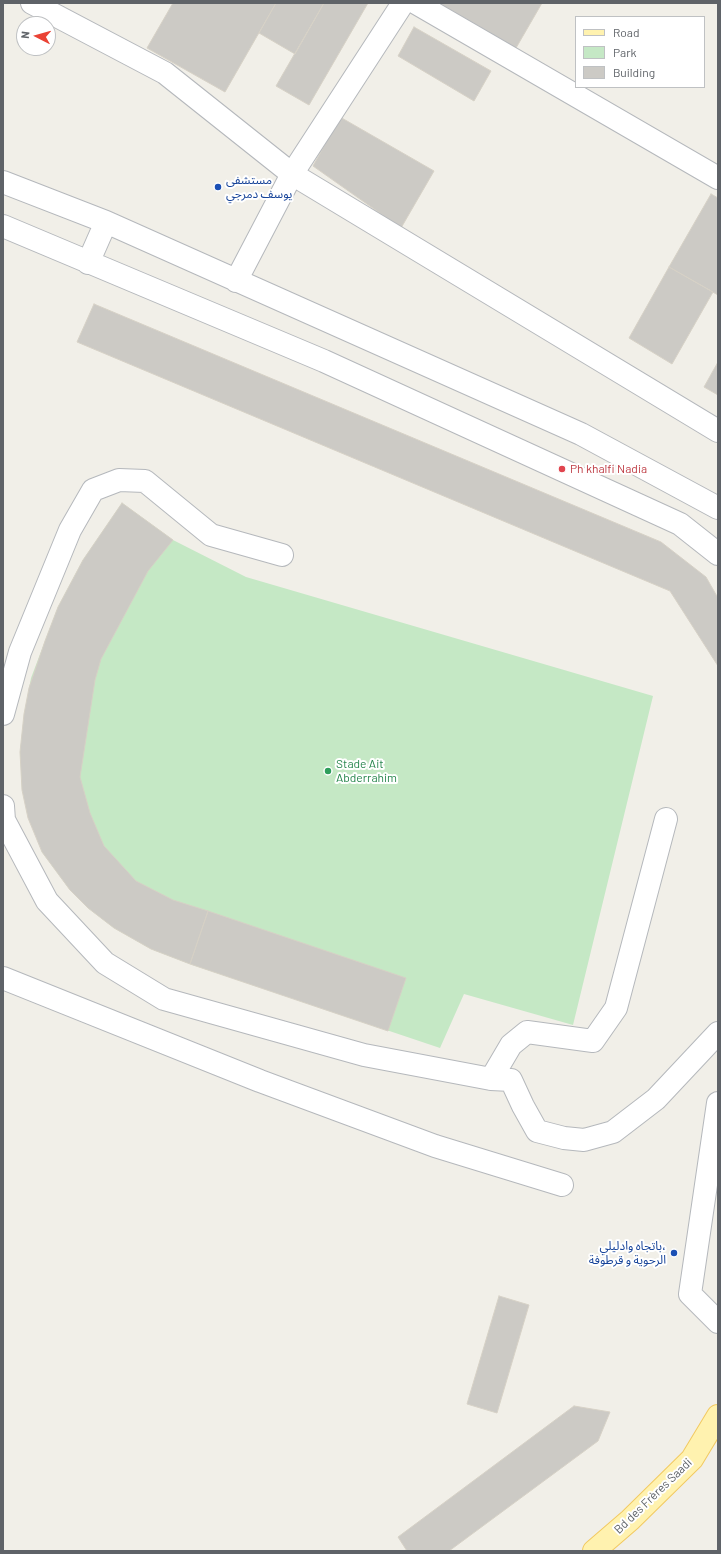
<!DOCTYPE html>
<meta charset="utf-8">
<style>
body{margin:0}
#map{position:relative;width:721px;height:1554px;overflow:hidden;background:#f1efe8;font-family:Barlow,sans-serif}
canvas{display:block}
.frame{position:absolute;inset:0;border:4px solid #5f6368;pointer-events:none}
.legend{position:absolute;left:575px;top:16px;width:130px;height:72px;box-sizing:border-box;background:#fff;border:1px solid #bfc1c3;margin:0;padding:5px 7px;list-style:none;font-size:12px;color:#5f6368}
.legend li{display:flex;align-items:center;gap:8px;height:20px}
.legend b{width:20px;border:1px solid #bfc1c3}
.north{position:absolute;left:16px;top:16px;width:40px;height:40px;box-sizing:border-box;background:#fff;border:1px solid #bfc1c3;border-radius:50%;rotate:276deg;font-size:11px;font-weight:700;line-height:16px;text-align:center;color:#5f6368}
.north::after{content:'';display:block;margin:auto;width:14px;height:18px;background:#ea4335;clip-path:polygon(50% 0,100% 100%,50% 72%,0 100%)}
</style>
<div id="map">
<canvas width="721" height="1554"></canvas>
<div class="frame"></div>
<ul class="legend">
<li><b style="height:5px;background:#fff2af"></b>Road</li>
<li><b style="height:11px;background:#c5e8c5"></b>Park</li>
<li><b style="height:11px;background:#cccac5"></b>Building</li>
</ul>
<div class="north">N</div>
</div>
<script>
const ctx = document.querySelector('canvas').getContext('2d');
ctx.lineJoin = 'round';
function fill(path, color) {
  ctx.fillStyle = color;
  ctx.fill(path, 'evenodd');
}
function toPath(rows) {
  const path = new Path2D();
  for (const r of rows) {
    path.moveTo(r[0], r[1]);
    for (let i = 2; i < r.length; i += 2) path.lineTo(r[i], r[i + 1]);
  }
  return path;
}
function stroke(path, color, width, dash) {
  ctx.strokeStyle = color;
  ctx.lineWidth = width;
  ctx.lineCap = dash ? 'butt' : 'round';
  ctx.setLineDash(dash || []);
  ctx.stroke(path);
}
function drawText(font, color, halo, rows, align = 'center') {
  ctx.font = font + ' Barlow,"Noto Sans Arabic",sans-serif';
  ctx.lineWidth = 4;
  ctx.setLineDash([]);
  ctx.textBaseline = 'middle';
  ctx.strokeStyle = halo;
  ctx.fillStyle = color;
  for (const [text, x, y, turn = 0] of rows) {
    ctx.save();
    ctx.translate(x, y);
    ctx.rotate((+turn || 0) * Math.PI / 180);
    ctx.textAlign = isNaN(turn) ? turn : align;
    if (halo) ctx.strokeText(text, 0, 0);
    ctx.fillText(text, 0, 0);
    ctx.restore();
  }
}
const green = toPath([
 [122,503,173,540,246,577,653,696,573,1025,464,994,440,1048,190,964,151,949,114,928,88,908,70,890,42,852,22,790,20,752,24,715,31,678,58,607,83,560]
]);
const building = toPath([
 [173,3,276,3,225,92,147,48,173,3],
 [276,3,324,3,295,54,259,33,276,3],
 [324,3,368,3,309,105,276,86,324,3],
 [439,3,542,3,516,48,439,3],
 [414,27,491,71,474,101,398,56,414,27],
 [340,117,434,171,401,228,313,166,340,117],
 [711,194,718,198,718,295,669,267,711,194],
 [669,267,713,292,672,364,629,338,669,267],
 [94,304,661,542,706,577,718,598,718,666,670,591,77,342,94,304],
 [718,362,718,395,704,387,718,362],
 [122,503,173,540,148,571,101,659,95,680,80,777,90,813,104,846,136,881,173,900,208,911,190,964,151,949,114,928,88,908,70,890,42,852,28,818,22,790,20,752,24,714,29,688,45,641,58,607,83,560,122,503],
 [208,911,406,978,388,1031,190,964,208,911],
 [499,1296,529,1305,497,1413,467,1404,499,1296],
 [574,1406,610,1412,598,1441,449,1551,407,1551,398,1537,574,1406]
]);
const minor = toPath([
 [32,3,165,73,292,174,718,431],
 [416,3,718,178],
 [3,182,106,222,581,434,718,508],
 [3,226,324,361,680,524,718,554],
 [88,263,106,222],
 [236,281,292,174,403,3],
 [3,714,20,652,70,530,93,490,119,480,145,481,211,535,282,555],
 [3,806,4,820,47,901,105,963,164,999,364,1055,491,1079,511,1045,527,1032,593,1041,616,1008,666,819],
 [3,978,260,1081,435,1146,562,1185],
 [491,1079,511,1080,523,1106,537,1131,564,1138,584,1140,613,1132,656,1099,718,1033],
 [718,1103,690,1294,718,1322]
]);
const major = toPath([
 [594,1551,630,1520,692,1459,718,1416]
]);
const markers = [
 [218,187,4,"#1a4fb4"],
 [562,469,4,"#e0444e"],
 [328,771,4,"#2e9e5b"],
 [674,1253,4,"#1a4fb4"]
];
const transitNames = [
 ["مستشفى",226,180],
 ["يوسف دمرجي",226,194],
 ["باتجاه وادليلي،",666,1246,"right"],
 ["الرحوية و قرطوفة",666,1260,"right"]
];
const healthNames = [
 ["Ph khalfi Nadia",570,469]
];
const leisureNames = [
 ["Stade Ait",336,764],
 ["Abderrahim",336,778]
];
const streetNames = [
 ["Bd des Frères Saadi",653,1496,-44]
];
fill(green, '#c5e8c5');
fill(building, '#cccac5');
stroke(building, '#d6d1c6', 1);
stroke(minor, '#b5b8bc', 24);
stroke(major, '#f2c960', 24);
stroke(minor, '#fff', 22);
stroke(major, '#fff2af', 22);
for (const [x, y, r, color] of markers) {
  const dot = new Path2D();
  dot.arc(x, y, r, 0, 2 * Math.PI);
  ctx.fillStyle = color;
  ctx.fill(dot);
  stroke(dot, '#fff', 1.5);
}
drawText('12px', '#164399', '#fff', transitNames, 'left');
drawText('12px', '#be3a42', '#fff', healthNames, 'left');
drawText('12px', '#27864d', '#fff', leisureNames, 'left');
drawText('12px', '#5f6368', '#fff', streetNames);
</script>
